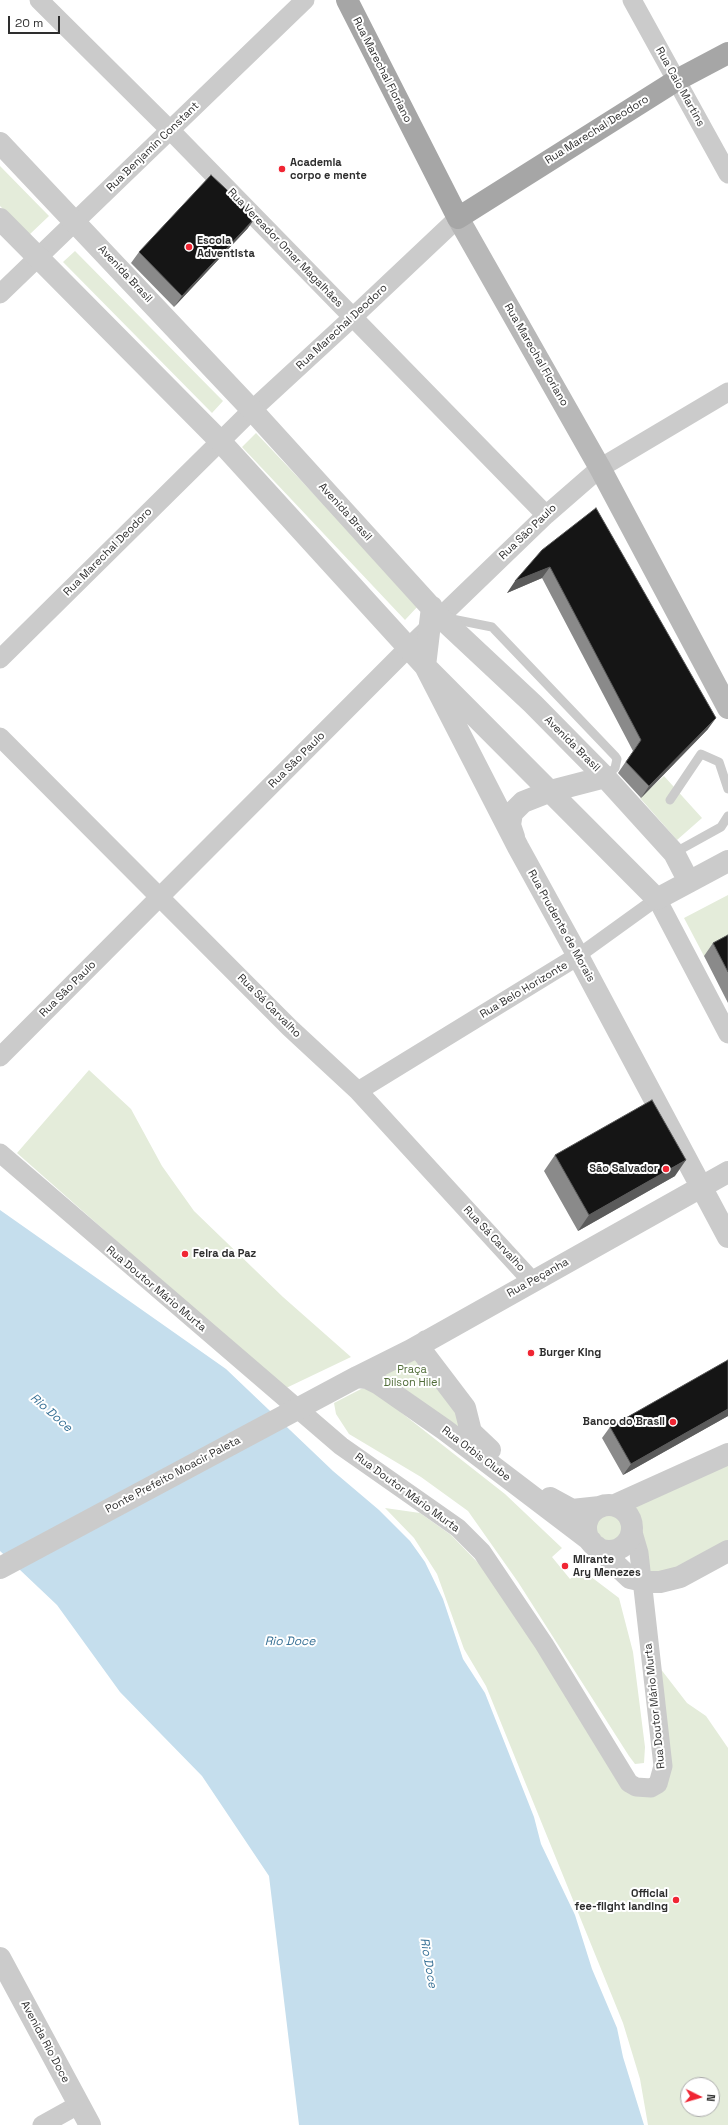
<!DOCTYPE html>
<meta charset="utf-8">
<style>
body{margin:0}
#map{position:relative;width:728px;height:2125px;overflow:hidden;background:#fff;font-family:"Space Grotesk",sans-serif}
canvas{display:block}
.north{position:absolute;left:680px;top:2077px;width:40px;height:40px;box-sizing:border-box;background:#fff;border:1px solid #ababab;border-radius:50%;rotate:95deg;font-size:11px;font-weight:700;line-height:16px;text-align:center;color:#2e2e2e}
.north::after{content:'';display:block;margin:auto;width:14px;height:18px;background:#f02533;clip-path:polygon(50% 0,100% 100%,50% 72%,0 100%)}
.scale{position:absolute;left:8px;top:16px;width:52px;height:18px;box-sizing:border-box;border:2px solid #2e2e2e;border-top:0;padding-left:5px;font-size:12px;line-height:14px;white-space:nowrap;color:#2e2e2e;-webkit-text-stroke:3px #fff;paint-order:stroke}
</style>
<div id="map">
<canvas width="728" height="2125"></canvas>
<div class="north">N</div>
<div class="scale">20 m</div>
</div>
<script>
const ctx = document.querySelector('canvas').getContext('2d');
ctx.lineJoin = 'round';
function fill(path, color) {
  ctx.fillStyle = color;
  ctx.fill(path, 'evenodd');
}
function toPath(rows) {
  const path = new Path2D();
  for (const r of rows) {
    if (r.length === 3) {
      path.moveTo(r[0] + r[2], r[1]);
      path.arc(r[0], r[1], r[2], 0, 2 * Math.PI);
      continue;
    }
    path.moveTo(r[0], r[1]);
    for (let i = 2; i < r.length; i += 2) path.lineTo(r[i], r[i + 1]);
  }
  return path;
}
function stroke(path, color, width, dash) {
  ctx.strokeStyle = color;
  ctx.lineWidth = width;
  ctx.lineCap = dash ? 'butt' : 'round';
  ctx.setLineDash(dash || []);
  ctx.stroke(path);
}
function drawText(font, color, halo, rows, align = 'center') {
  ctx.font = font + ' "Space Grotesk",sans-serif';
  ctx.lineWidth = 4;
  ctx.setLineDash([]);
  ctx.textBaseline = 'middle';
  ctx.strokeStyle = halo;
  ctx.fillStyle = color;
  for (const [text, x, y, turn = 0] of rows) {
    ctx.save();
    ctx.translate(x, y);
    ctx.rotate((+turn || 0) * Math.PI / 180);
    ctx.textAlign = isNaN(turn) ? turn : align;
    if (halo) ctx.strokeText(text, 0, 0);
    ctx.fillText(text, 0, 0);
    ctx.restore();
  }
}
const green = toPath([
 [0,166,49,216,29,235,0,206],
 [75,251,223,401,212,413,63,262],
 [256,433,419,605,405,620,242,447],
 [664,776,702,818,677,840,640,798],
 [728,895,728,943,704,956,684,918],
 [89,1070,131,1109,162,1166,194,1211,283,1297,351,1357,284,1389,17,1153],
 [412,1351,462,1408,458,1427,378,1370],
 [367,1388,389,1403,505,1494,562,1548,552,1557,570,1579,582,1570,619,1598,633,1652,645,1747,644,1763,635,1764,629,1756,518,1582,468,1511,421,1477,349,1434,336,1414,334,1403,361,1389],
 [728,1454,728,1551,648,1582,631,1522,628,1514,617,1504],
 [385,1508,420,1513,451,1535,485,1570,627,1786,655,1789,653,1659,687,1703,706,1716,728,1748,728,2125,648,2125,640,2079,623,2023,486,1686,464,1649,437,1574,414,1538],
 [688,2085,712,2085,712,2109,688,2109],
 [621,1511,628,1522,628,1534,619,1544,607,1547,590,1529,590,1523,593,1517]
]);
const water = toPath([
 [0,1210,226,1369,333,1471,379,1510,410,1541,425,1562,443,1599,463,1659,485,1693,534,1817,541,1844,575,1915,592,1969,617,2028,623,2057,644,2125,299,2125,269,1876,202,1776,120,1692,57,1605,0,1551]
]);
const service = toPath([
 [447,618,492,627,615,756,617,759,615,768,605,777],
 [670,800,701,754,719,762,728,789],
 [674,853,721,827,728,816]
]);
const pedestrian = toPath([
 [578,956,657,899]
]);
const minor = toPath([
 [39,0,171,131,546,515],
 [632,0,728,174],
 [0,294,305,0],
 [0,659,252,410,353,317,458,218],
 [0,737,290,1028,358,1091,532,1281],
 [657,899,728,1034],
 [0,1057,409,647,546,515,600,468,728,392],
 [358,1091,578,956],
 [0,1153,341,1446,458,1528,482,1552,544,1644,629,1783,636,1787,651,1788,658,1784,663,1766,639,1553,632,1529],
 [42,2125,78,2105]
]);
const tertiary = toPath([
 [0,143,252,410,440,617,533,704,605,777,674,853,689,882],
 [0,219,220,441,425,666,657,899,728,861],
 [432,607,425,666,518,847,578,956,728,1237],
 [514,837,510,825,512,813,523,802,551,791,605,777],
 [426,1341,422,1348,424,1354,465,1408,471,1432,490,1450],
 [357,1377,367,1378,379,1384,445,1430,591,1541],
 [550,1498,572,1510,600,1507],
 [615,1505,728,1454],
 [609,1528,23],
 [596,1546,630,1578,648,1582,660,1582,680,1577,728,1551],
 [0,1568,357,1377,411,1350,728,1172],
 [0,1958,90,2125]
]);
const secondary = toPath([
 [458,218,600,468,728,708]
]);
const primary = toPath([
 [347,0,458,218,677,80,728,53]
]);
const wall = toPath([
 [248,228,174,307,131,263,139,252],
 [542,550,708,729,641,798,618,773,633,751,542,578,507,593],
 [728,935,728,1003,704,956,713,943],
 [555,1155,675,1176,578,1231,544,1171],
 [728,1360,728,1416,623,1475,602,1438,610,1427]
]);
const shadedWall = toPath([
 [256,217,248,228,174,307,182,296],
 [550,567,542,578,507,593,515,581],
 [716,718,708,729,641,798,649,786],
 [686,1160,675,1176,578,1231,589,1215],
 [728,1409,728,1416,623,1475,631,1464]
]);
const building = toPath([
 [211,175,256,217,182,296,139,252,211,175],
 [596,508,716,718,649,786,626,762,641,740,550,567,515,581,542,550,596,508],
 [728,935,728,972,713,943,728,935],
 [652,1100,686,1160,589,1215,555,1155,652,1100],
 [728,1360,728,1409,631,1464,610,1427,728,1360]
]);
const markers = [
 [282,169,4,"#f02533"],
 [189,247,4,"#f02533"],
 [666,1169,4,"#f02533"],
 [185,1254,4,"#f02533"],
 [531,1353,4,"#f02533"],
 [673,1422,4,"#f02533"],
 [565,1566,4,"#f02533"],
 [676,1900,4,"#f02533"]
];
const streetNames = [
 ["Rua Marechal Floriano",382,70,63],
 ["Rua Caio Martins",680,87,61],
 ["Rua Marechal Deodoro",597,130,-32],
 ["Rua Benjamin Constant",153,147,-44],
 ["Rua Vereador Omar Magalhães",285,248,46],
 ["Avenida Brasil",125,274,47],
 ["Rua Marechal Deodoro",342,327,-43],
 ["Rua Marechal Floriano",536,355,60],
 ["Avenida Brasil",345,512,48],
 ["Rua São Paulo",528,532,-44],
 ["Rua Marechal Deodoro",108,552,-45],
 ["Avenida Brasil",572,744,45],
 ["Rua São Paulo",297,760,-45],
 ["Rua Prudente de Morais",561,926,61],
 ["Rua São Paulo",68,989,-45],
 ["Rua Belo Horizonte",524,990,-31],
 ["Rua Sá Carvalho",269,1006,45],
 ["Rua Sá Carvalho",494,1239,47],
 ["Rua Peçanha",538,1278,-29],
 ["Rua Doutor Mário Murta",156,1289,40],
 ["Rua Orbis Clube",476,1454,37],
 ["Ponte Prefeito Moacir Paleta",173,1475,-28],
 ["Rua Doutor Mário Murta",407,1493,36],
 ["Rua Doutor Mário Murta",655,1706,-96],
 ["Avenida Rio Doce",45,2042,62]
];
const poiNames = [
 ["Academia",290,163],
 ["corpo e mente",290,176],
 ["Escola",197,241],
 ["Adventista",197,254],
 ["São Salvador",658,1169,"right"],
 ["Feira da Paz",193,1254],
 ["Burger King",539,1353],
 ["Banco do Brasil",665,1422,"right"],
 ["Mirante",573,1560],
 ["Ary Menezes",573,1573],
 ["Official",668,1894,"right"],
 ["fee-flight landing",668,1907,"right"]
];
const parkNames = [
 ["Praça",412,1370],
 ["Dílson Hilel",412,1383]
];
const waterNames = [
 ["Rio Doce",51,1413,41],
 ["Rio Doce",290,1642],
 ["Rio Doce",428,1963,80]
];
fill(green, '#e4ecda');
fill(water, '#c5deed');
stroke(service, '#cbcbcb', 9);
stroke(pedestrian, '#cbcbcb', 14);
stroke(minor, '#cbcbcb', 19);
stroke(tertiary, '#cbcbcb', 22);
stroke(secondary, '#b8b8b8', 22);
stroke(primary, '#a6a6a6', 22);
fill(wall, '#8a8a8a');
fill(shadedWall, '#5b5b5b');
fill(building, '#151515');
stroke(building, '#5b5b5b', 1);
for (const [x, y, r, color] of markers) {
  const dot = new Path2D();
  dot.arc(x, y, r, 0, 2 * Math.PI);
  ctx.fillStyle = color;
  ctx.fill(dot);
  stroke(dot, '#fff', 1.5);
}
drawText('11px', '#2e2e2e', '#fff', streetNames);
drawText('bold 11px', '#2e2e2e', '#fff', poiNames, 'left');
drawText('11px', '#506c38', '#fff', parkNames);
drawText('italic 12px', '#377095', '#fff', waterNames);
</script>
